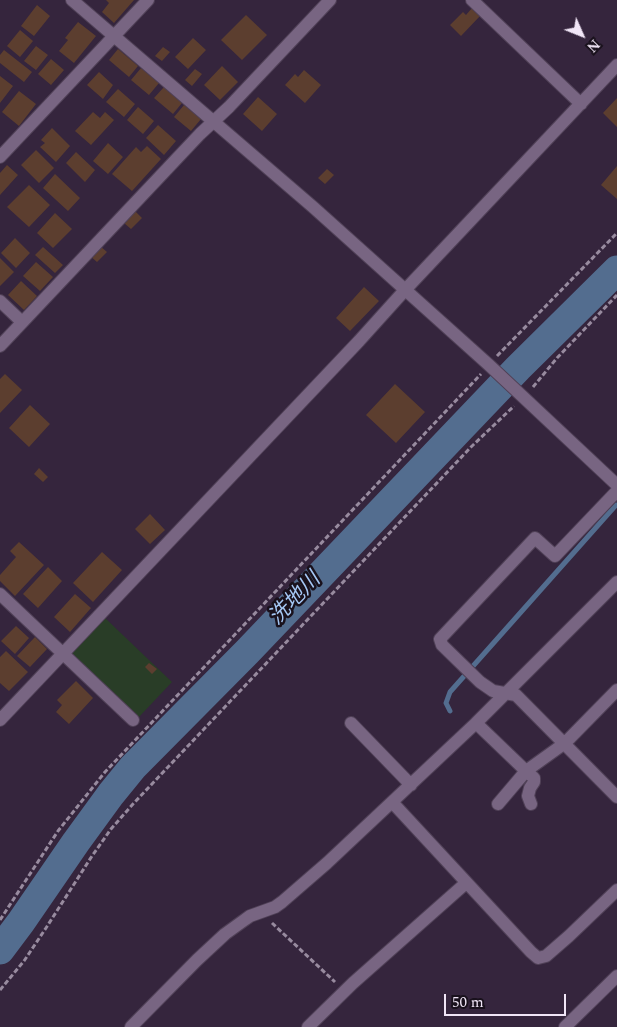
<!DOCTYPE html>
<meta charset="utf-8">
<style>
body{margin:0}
#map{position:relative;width:617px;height:1027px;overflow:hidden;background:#35253d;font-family:Spectral,serif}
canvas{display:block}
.north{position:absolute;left:557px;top:10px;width:50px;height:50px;-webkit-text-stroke:4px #19111c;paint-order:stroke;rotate:134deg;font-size:14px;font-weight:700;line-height:20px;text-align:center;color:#f1e6f7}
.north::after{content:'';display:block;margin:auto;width:18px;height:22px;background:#f1e6f7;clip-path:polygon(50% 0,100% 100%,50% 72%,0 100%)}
.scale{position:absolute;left:444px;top:994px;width:122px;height:22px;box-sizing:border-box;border:2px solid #f1e6f7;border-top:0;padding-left:6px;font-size:15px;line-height:18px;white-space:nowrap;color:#f1e6f7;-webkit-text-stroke:4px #19111c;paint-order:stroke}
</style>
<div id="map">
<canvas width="617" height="1027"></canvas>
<div class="north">N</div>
<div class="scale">50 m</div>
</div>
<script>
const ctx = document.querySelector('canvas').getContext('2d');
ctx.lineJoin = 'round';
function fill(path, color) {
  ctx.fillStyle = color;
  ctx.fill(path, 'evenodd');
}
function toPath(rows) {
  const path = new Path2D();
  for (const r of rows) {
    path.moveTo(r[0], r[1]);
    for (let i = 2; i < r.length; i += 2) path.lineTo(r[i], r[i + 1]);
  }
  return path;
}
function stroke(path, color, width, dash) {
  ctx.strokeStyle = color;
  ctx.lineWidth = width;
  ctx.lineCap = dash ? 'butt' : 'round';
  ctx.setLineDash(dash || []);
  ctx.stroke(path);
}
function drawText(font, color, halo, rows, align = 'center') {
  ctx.font = font + ' Spectral,"Noto Sans JP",serif';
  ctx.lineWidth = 5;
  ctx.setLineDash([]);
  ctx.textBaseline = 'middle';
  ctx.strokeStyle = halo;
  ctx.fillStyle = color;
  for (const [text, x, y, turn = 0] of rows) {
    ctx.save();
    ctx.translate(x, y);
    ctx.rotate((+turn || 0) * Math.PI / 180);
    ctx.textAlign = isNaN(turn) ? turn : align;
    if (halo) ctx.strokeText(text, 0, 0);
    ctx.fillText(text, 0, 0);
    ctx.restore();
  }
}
const green = toPath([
 [103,616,172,682,139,717,70,652]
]);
const stream = toPath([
 [450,711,446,703,450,692,616,505]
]);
const river = toPath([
 [0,950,21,922,76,842,111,794,133,767,247,652,518,368,617,270]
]);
const building = toPath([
 [106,0,134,0,114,23,102,12,109,3],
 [37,5,50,16,34,36,21,26],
 [472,8,480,16,461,36,450,25,463,12,466,15],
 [246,15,267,35,242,60,221,40],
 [78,22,96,36,74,63,59,51,68,40,65,38],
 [20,30,33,41,20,57,7,46],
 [193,38,206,50,188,69,175,57],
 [36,46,48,55,36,70,24,61],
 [163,47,170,52,162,61,155,56],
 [118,49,138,66,129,77,109,60],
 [4,50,32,72,24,82,0,63,0,55],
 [51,59,64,70,51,85,38,74],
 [222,66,238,82,220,100,204,85],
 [141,68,159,83,149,95,131,80],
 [195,69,202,74,192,86,185,80],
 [304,70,321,85,305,103,285,85,295,74,298,77],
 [99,72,113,85,103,99,87,85],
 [0,76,13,86,0,103],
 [164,87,182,103,173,114,154,98],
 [118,89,135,104,124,117,106,102],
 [19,91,36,104,19,126,2,112],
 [258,97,277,114,262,131,243,114],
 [617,98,617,127,603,113],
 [184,105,201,119,191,131,174,117],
 [138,107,154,121,143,134,127,120],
 [93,112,100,118,105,112,114,120,91,145,75,131],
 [158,125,176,141,164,155,146,138],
 [52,128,70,146,56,162,40,147,45,143,41,140],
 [108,143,123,157,108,174,93,161],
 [147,146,161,159,132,191,112,174,136,147,141,152],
 [36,150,54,168,39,183,21,165],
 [76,152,95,170,85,182,66,163],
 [7,165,18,175,0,195,0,173],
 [617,166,617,199,601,185],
 [327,169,334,175,325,184,318,178],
 [55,174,80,198,68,211,43,188],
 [29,185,50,205,29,227,7,207],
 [135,211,142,218,131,229,124,223],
 [55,213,72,229,53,248,37,233],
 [15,238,30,253,16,268,1,253],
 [100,246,107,252,97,262,90,256],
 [43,247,63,265,55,273,35,255],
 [0,258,14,272,0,286],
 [36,262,53,277,40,291,23,276],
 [21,281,37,296,24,310,8,295],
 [364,287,379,301,350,331,336,318],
 [5,374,22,390,0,413,0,379],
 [395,384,425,412,396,443,366,415],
 [30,405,50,424,29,447,9,428],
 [39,468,48,477,43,482,34,474],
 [150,514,165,530,150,544,135,529],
 [19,542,44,565,15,596,0,581,0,575,16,557,10,551],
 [102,552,122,570,93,602,73,583],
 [48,567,62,581,38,608,23,594],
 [75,594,91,608,70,632,54,617],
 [16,626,29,638,15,654,1,641],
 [35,637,47,649,30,667,17,656],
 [6,651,28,672,9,691,0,683,0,657],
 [149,663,157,669,152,674,145,667],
 [76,681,93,698,69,724,56,712,62,705,57,700]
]);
const path = toPath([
 [497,356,617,233],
 [533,387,557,358,617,295],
 [0,920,58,831,105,772,481,374],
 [272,923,335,982],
 [0,990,24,961,46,928,92,856,111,829,133,804,471,447,514,406]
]);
const minor = toPath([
 [72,0,313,207,489,365,617,485],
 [472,0,581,104],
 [0,157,148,0],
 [0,301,22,322],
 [0,346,200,134,229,107,330,0],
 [617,491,555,556,535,538,440,639,442,645,480,682,493,691,516,695,617,797],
 [0,594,133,720],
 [0,720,359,341,405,290,617,65],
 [351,723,411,785],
 [476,723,526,771,565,743,617,690],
 [392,802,531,952,538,958,546,956,569,936,617,890],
 [498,804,526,771,534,778,534,782,530,788,528,796,531,804],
 [131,1027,197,960,225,934,243,921,250,916,275,907,282,902,327,863,476,723,617,582],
 [308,1027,353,983,466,883],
 [565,1027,617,976]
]);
const waterNames = [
 ["洗地川",296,600,-46]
];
fill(green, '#293d27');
stroke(stream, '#536d8f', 5);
stroke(river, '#536d8f', 29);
fill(building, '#5c3e2f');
stroke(minor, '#504157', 14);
stroke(path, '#988b9f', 3, [5, 2.5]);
stroke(minor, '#786582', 12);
drawText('italic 21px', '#a5c7f4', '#19111c', waterNames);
</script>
